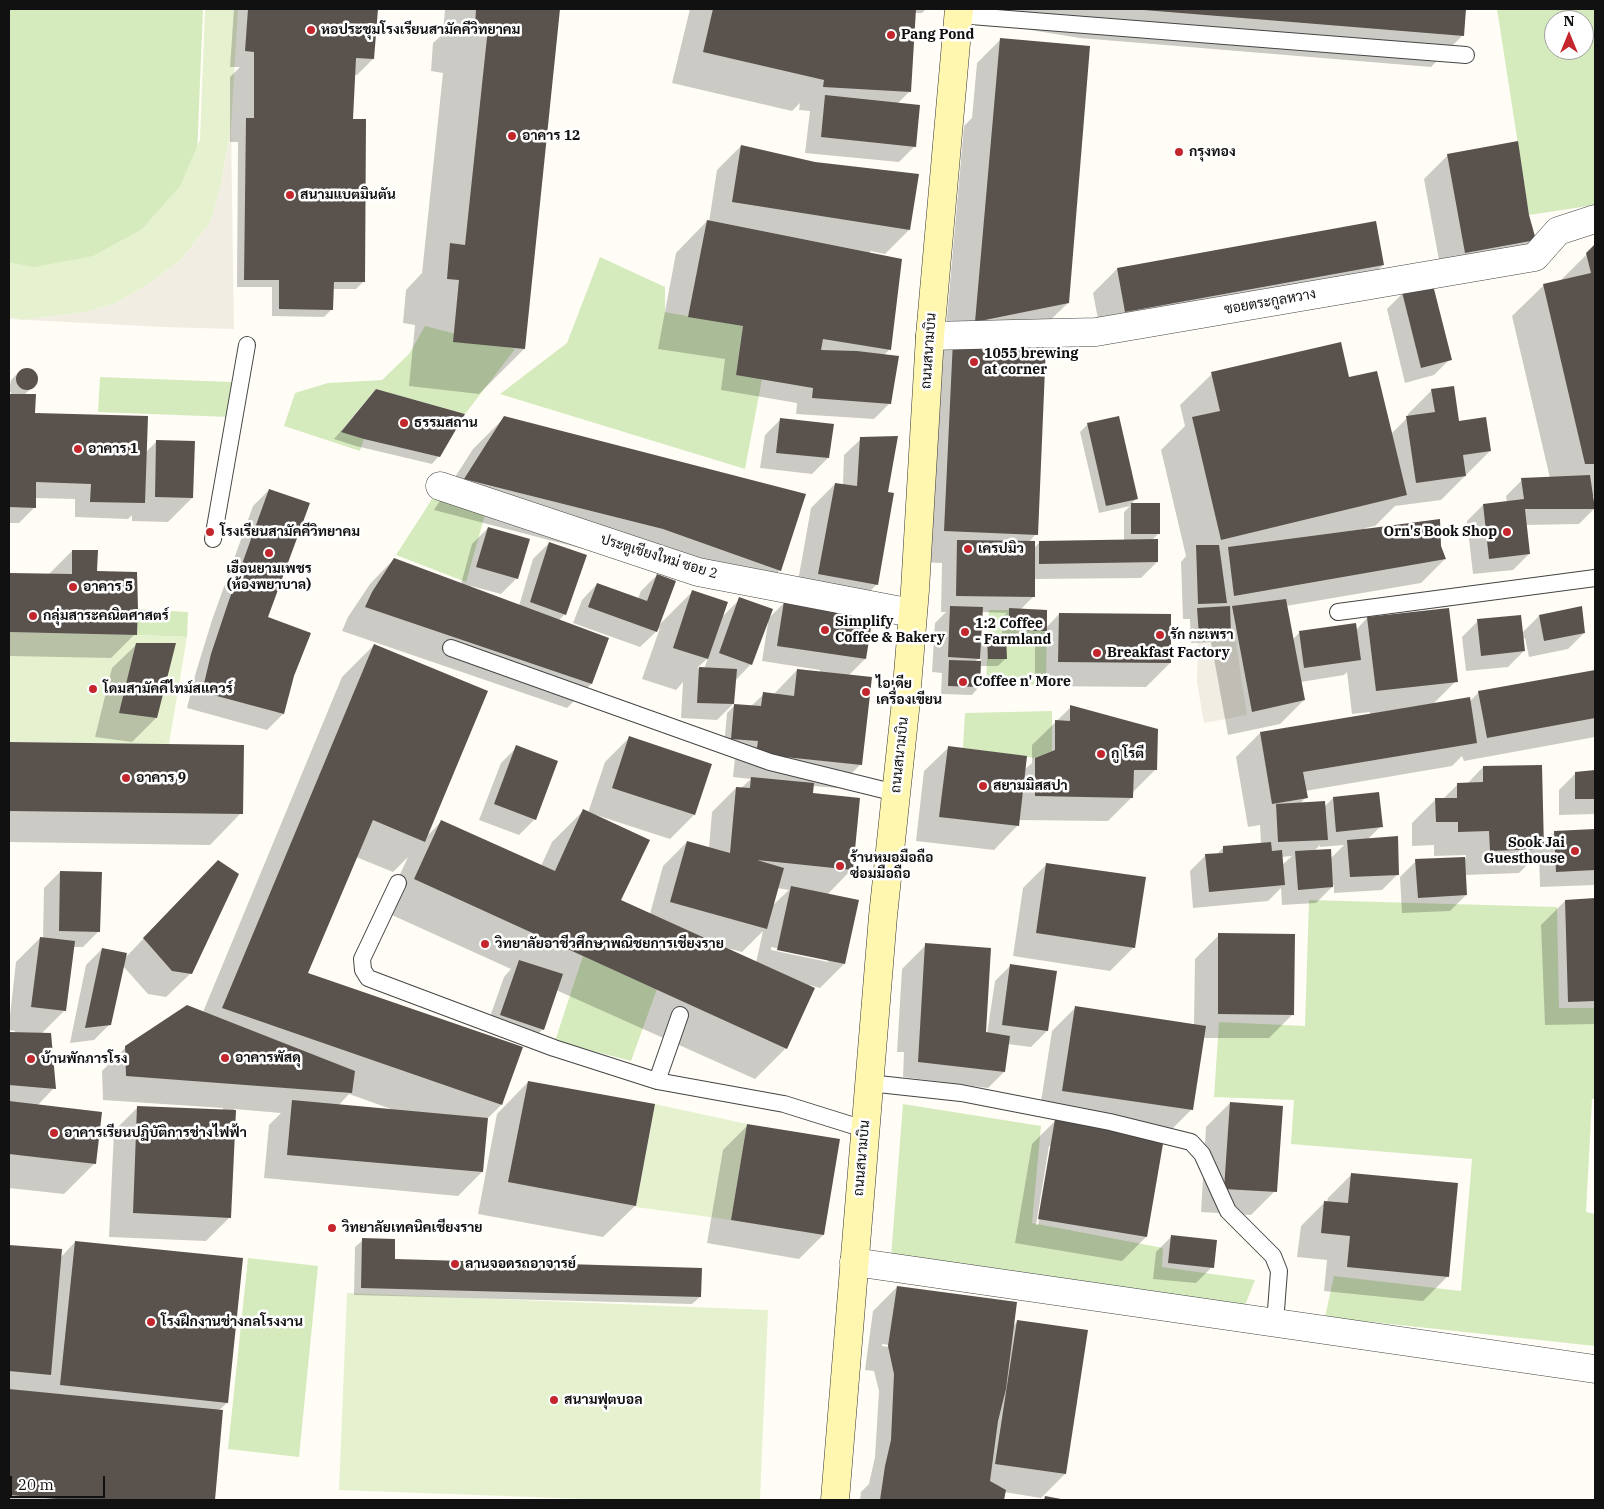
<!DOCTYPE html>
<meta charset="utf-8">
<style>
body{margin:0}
#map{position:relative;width:1604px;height:1509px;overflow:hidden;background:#fffdf5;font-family:"IBM Plex Serif",serif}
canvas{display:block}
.frame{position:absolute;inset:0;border:10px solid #111;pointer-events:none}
.north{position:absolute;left:1544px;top:10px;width:50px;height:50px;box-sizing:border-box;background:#fff;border:1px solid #a0a0a0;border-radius:50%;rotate:0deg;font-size:14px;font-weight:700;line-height:20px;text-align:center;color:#111}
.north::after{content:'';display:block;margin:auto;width:18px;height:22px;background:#c4262e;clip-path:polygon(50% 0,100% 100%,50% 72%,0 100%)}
.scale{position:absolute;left:10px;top:1476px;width:95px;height:22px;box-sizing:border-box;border:2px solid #111;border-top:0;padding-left:6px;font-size:15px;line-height:18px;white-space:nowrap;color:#111;-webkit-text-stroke:4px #fff;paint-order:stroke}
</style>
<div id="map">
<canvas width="1604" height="1509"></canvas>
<div class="frame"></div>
<div class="north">N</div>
<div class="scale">20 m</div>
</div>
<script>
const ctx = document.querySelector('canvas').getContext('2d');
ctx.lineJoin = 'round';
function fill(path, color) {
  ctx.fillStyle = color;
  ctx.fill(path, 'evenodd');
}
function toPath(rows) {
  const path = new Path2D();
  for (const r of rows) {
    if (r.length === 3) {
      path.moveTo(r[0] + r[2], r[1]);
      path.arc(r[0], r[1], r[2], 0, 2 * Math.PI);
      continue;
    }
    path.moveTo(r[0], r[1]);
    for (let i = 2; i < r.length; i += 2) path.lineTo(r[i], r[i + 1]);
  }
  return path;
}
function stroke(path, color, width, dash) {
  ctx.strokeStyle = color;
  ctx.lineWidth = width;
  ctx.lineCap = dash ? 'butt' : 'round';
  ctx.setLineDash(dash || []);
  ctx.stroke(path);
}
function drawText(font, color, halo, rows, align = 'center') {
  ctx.font = font + ' "IBM Plex Serif",Sarabun,serif';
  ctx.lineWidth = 5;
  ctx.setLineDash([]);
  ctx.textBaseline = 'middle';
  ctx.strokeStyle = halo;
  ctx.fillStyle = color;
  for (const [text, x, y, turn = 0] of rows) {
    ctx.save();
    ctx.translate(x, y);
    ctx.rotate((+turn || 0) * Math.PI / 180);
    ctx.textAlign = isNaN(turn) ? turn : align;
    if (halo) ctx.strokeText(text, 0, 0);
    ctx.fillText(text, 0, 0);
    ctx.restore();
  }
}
const green = toPath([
 [9,9,203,9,197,155,177,201,90,271,9,277],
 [1497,9,1595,9,1595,205,1529,215],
 [1554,20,1584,20,1584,50,1554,50],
 [600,257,665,287,665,312,743,326,736,374,762,379,745,469,500,394,567,343],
 [425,326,515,349,465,414,376,389,341,431,364,439,360,451,284,426,295,393,328,383,382,380,409,354],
 [100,377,232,382,230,417,98,412],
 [436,493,486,511,466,582,396,555],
 [138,609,188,612,187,637,137,635],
 [989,610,1047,610,1046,685,986,685],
 [1052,711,1052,751,1035,758,963,748,965,713],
 [1309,900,1557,907,1559,1008,1595,1008,1595,1099,1592,1099,1586,1212,1595,1214,1595,1346,1325,1317,1334,1276,1461,1291,1472,1159,1291,1144,1294,1100,1214,1097,1219,1022,1305,1026],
 [583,956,657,989,631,1061,555,1041],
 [903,1104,1041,1126,1032,1223,1163,1248,1162,1267,1255,1280,1244,1308,891,1257],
 [248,1258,318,1266,299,1457,228,1449]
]);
const pitch = toPath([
 [205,9,238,9,231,127,221,185,211,221,181,260,150,283,114,304,85,312,23,320,9,317,9,262,34,267,93,256,142,229,180,186,200,140],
 [9,632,136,635,187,637,169,744,9,742],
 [655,1104,747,1124,731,1220,636,1207],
 [347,1293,768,1310,760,1500,615,1500,339,1490]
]);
const plaza = toPath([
 [231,127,234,329,163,327,9,319,9,317,23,320,85,312,114,304,150,283,181,260,211,221,222,180],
 [1235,636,1247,715,1204,723,1197,682,1198,638]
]);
const shadow = toPath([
 [234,9,376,9,373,59,357,75,354,75,352,118,364,281,356,289,332,289,332,309,324,317,272,316,272,287,237,287,238,142,230,142,230,77,240,67,230,67],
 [445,9,559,9,524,349,479,394,409,386,415,325,403,323,406,290,422,273,443,73,431,71,433,43,443,34],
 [690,9,926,9,922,13,915,13,909,92,898,103,915,146,899,162,805,153,810,111,799,110,800,103,792,111,672,83],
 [969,9,1465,9,1463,35,1431,67,1080,38,968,20],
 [1001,39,1068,303,1036,334,1036,534,1029,542,1034,548,1040,542,1124,541,1124,512,1130,506,1099,513,1080,432,1088,424,1137,498,1130,505,1159,504,1159,533,1152,540,1157,562,1141,578,1033,579,1033,597,1020,610,1046,628,1059,614,1170,663,1146,687,1035,686,1035,639,1005,638,1006,658,998,666,980,666,979,687,972,695,941,694,942,673,932,672,935,623,946,612,941,612,942,563,913,562,922,373,944,351,964,126,972,118,977,63],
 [981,612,1007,613,1002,617,1002,637,988,637,979,646],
 [980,656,981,663,975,662],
 [741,146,909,230,885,254,870,251,890,349,884,355,890,403,874,419,796,414,797,403,721,390,725,359,658,349,676,253,707,221,709,222,717,170],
 [1448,155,1528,215,1535,240,1511,264,1442,276,1424,179],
 [1595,246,1595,496,1593,496,1595,508,1579,524,1525,525,1529,554,1513,570,1473,574,1467,521,1483,505,1507,502,1506,496,1522,480,1550,478,1512,316,1544,285,1560,281],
 [1383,265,1359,289,1101,335,1093,293,1117,269],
 [1403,293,1450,359,1434,375,1405,383,1387,309],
 [25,369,31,370,37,377,36,384,24,395,34,415,146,452,157,441,192,498,168,522,132,521,132,515,128,519,75,517,75,499,35,498,35,507,19,523,9,523,9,395,12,395,9,389,11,380,19,372],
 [1212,374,1348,379,1391,434,1408,417,1408,414,1432,390,1457,423,1490,451,1441,500,1395,506,1375,526,1365,528,1366,530,1440,546,1445,559,1421,583,1286,606,1293,639,1299,633,1356,630,1367,618,1456,681,1433,704,1469,702,1479,692,1595,671,1595,737,1464,761,1462,756,1452,766,1305,791,1306,797,1300,804,1324,807,1333,798,1381,826,1368,839,1398,874,1382,890,1334,893,1334,885,1316,903,1282,905,1281,888,1268,901,1193,908,1190,871,1206,855,1216,855,1224,847,1261,844,1260,825,1248,827,1236,757,1260,733,1370,715,1370,712,1352,714,1347,672,1344,675,1301,682,1304,700,1280,724,1228,735,1211,642,1191,643,1190,619,1183,619,1181,562,1186,556,1161,450,1185,426,1180,405],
 [1320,845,1320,847,1344,845,1330,859,1314,851],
 [1292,856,1282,865,1281,857],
 [376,390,439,456,432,464,356,446,334,439],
 [504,418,780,570,756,594,434,510,473,449],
 [781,419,828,458,812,474,760,468,765,435],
 [861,439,887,493,877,584,853,608,795,598,811,508,835,484,843,485,844,455],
 [269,490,267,618,293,676,283,714,267,730,187,708,196,672,212,620,253,506],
 [488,528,517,578,501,594,471,586,470,588,519,606,533,559,549,543,565,614,559,620,607,638,591,684,567,708,342,631,348,617,370,584,394,559,461,584,472,544],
 [72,551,96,572,135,634,111,658,9,656,9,574,48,575],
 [657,575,658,626,693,591,721,618,740,599,768,619,785,602,865,659,848,676,861,764,837,788,813,786,812,795,852,869,827,895,844,964,820,988,809,985,786,1048,755,1079,556,990,543,1029,527,1045,485,1031,504,977,511,969,383,911,408,857,393,872,356,857,306,974,501,1105,487,1119,482,1172,458,1196,264,1178,269,1125,281,1113,234,1109,230,1217,206,1241,109,1237,114,1131,138,1107,223,1111,223,1108,103,1100,102,1071,126,1047,203,1012,342,677,374,645,426,837,442,821,541,866,552,842,583,811,588,813,605,762,629,738,694,815,670,839,596,815,620,901,650,914,663,866,687,842,709,848,712,812,736,788,741,788,751,779,733,777,736,748,724,747,727,713,734,706,750,707,764,694,773,695,797,670,820,672,820,670,762,661,768,623,767,622,751,664,735,681,733,704,717,720,681,718,683,682,676,690,642,679,660,628,640,647,573,623,582,600,597,584,638,599,641,591],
 [708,658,704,669,697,668],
 [777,888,789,890,772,906],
 [763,931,756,963,726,949,727,948,742,952],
 [771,947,828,959,828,962,771,950],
 [349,1094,394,1110,338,1106],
 [1539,616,1584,633,1568,649,1529,657,1525,638,1523,638,1524,651,1508,667,1466,671,1462,637,1478,621,1522,633],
 [137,644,156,718,132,742,95,737,112,668],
 [1071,707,1156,769,1132,793,1132,797,1108,821,1018,820,1017,826,994,850,916,841,924,771,948,748,1024,770,1032,763,1032,745],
 [9,743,242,746,241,813,210,845,9,842],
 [517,747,535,819,519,835,479,820,501,763],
 [1483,767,1543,844,1555,832,1595,831,1595,885,1540,887,1539,853,1519,873,1465,875,1466,895,1450,911,1402,913,1400,877,1416,861,1466,858,1466,855,1434,856,1434,845,1412,846,1412,823,1436,799,1443,799,1458,784,1467,784],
 [1595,771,1595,814,1559,815,1559,790,1575,774],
 [1047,864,1134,947,1110,971,1013,956,1023,888],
 [60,872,99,931,83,947,73,947,65,1010,41,1034,54,1088,37,1106,95,1163,64,1194,9,1188,9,1033,15,1033,15,1031,9,1030,9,1025,16,962,40,938,43,939,44,888],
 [194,886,191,973,166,997,148,994,123,966,110,1024,94,1040,70,1043,86,965,102,949,124,959],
 [1595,900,1595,1024,1545,1025,1541,925,1565,901],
 [1219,935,1293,1014,1269,1038,1203,1038,1192,1109,1168,1133,1039,1114,1052,1031,1076,1007,1194,1025,1195,959],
 [926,945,985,1034,987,1034,995,981,1011,965,1047,1031,1031,1047,1007,1044,1004,1072,988,1088,903,1077,904,1052,897,1052,902,969],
 [528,1082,654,1105,635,1206,603,1237,478,1214,497,1114],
 [1230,1103,1275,1191,1251,1215,1201,1212,1206,1127],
 [1056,1120,1163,1139,1146,1237,1122,1261,1015,1243,1032,1144],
 [1049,1146,1052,1146,1038,1225,1036,1225],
 [747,1126,823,1235,799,1259,707,1243,723,1150],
 [1352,1174,1447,1277,1423,1301,1324,1291,1327,1260,1297,1257,1301,1226,1325,1202,1327,1202,1328,1198],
 [1172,1236,1212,1267,1196,1283,1153,1279,1156,1252],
 [363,1240,394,1261,700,1297,692,1304,354,1295,355,1247],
 [75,1242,227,1403,218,1411,222,1411,213,1500,9,1500,9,1246,61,1251,60,1258],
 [897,1287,1013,1326,1018,1321,1065,1474,1041,1498,1004,1492,1003,1500,860,1500,861,1492,869,1484,875,1457,879,1391,874,1371,865,1370,873,1311],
 [882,1344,989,1358,989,1360,882,1346]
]);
const building = toPath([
 [248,9,378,9,374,59,356,58,353,119,366,119,365,282,334,282,333,310,279,309,279,280,244,280,246,118,254,118,254,52,245,51],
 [476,9,560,9,525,349,453,342,459,280,447,279,450,243,465,245,488,28,475,27],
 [713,9,916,9,911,92,823,87,824,80,703,52],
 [1145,9,1466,9,1464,36,1144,10],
 [1000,38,1090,46,1069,303,975,322],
 [825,95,920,105,916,147,821,137],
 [1518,141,1529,215,1536,240,1465,253,1447,154],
 [741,145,815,162,919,174,910,230,732,202],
 [707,220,902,259,891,350,823,339,821,350,857,351,899,356,891,404,812,398,813,388,736,375,743,326,688,317],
 [1376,221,1384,265,1125,312,1117,268],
 [1595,244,1595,464,1585,464,1543,284,1591,273,1586,253],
 [1433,285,1452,360,1421,368,1402,292],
 [953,340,1046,345,1038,535,944,531],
 [1341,342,1349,377,1377,371,1407,495,1221,540,1192,417,1220,411,1211,372],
 [27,379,11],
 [1454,386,1459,421,1486,417,1491,451,1463,455,1466,476,1416,483,1406,416,1435,412,1431,389],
 [376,389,465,414,440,457,364,439,341,432],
 [9,394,36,394,35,413,148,416,145,503,90,502,91,484,36,482,36,508,9,507],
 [504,416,806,494,781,571,663,529,464,479],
 [1119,416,1138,499,1106,506,1087,423],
 [780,418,834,424,829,458,776,453],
 [898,436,888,492,894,493,878,585,818,574,835,483,857,486,860,437],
 [156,440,195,441,193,498,155,497],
 [1590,475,1595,509,1525,509,1530,554,1489,559,1483,504,1524,499,1521,478],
 [269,489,310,503,268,617,311,633,294,676,284,714,202,692,211,654,228,603],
 [1131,503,1160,503,1160,534,1131,534],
 [1440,519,1441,546,1446,559,1234,596,1228,547],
 [488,527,530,539,518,579,476,567],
 [1158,539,1158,562,1039,564,1039,541],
 [957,540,1035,541,1035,597,956,596],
 [549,542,587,555,566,615,530,602],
 [1196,545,1219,545,1227,603,1198,604],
 [72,550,98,550,97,571,137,572,138,609,137,635,9,632,9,573,72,574],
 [394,558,609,638,592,684,365,607,372,592],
 [657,574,676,581,657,632,588,607,597,583,647,601],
 [692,590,728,602,708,659,673,648],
 [739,597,773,609,752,665,719,653],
 [1286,599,1305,700,1252,712,1232,606],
 [784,601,873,615,866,659,777,646],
 [950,606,983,607,980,659,948,657],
 [1230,606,1231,634,1199,636,1197,608],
 [1582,606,1585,633,1544,641,1539,615],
 [1009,608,1047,610,1047,631,1009,630],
 [1449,608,1458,682,1376,691,1367,617],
 [1059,613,1171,614,1171,663,1058,662],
 [1521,615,1525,651,1481,656,1477,619],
 [1356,623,1361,660,1304,668,1299,631],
 [987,636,1006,636,1007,659,988,659],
 [136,643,176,643,157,718,119,713],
 [374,644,488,691,425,842,373,820,308,973,523,1047,502,1105,222,1008],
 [949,660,981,661,980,687,948,686],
 [699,667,737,669,734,704,697,703],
 [797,669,872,677,862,765,756,754,758,741,731,739,734,704,761,706,763,692,794,696],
 [1595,670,1595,718,1487,738,1478,691],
 [1470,697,1477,743,1303,772,1308,798,1272,804,1260,732],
 [1070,705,1158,729,1157,770,1134,770,1133,798,1035,796,1035,758,1055,750,1055,720,1070,721],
 [629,736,712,764,695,815,612,788],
 [9,742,244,745,243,814,9,811],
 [516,745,558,761,536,820,494,804],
 [948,746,1027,756,1019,826,939,817],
 [1542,765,1544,849,1490,851,1489,831,1458,832,1458,822,1436,822,1435,798,1457,798,1457,783,1483,782,1483,766],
 [1595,770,1595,799,1575,799,1575,772],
 [751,777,814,783,813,793,860,798,853,870,757,860,784,868,767,929,670,902,687,841,730,853,736,787,750,788],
 [1379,792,1383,827,1336,832,1333,797],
 [1325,801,1328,840,1278,842,1276,804],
 [583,809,650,840,621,900,815,988,787,1049,414,879,441,820,555,871],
 [1595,829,1595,870,1556,872,1554,831],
 [1398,836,1399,875,1350,877,1347,840],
 [1271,842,1272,851,1282,850,1285,885,1209,892,1205,854,1223,853,1223,846],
 [1331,849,1333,887,1298,890,1295,851],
 [1465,857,1467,895,1418,898,1415,859],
 [218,860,239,874,192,974,172,971,143,938],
 [1046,863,1146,877,1135,948,1036,933],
 [60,871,102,872,100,932,59,931],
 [791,886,859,900,845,964,777,950],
 [1595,898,1595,1001,1568,1002,1565,900],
 [1218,933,1295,934,1294,1015,1218,1014],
 [40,937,75,941,66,1011,31,1007],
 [925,943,991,948,986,1032,1010,1036,1005,1072,918,1062],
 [102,948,127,953,111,1025,85,1028],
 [519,960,563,974,544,1030,500,1015],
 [1010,964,1057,971,1048,1031,1002,1025],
 [187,1005,355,1071,352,1093,126,1076,125,1046],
 [1075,1006,1206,1026,1193,1110,1062,1091],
 [9,1032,51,1033,56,1089,9,1085],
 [528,1081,655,1104,636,1206,508,1182],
 [292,1100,488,1118,483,1172,287,1155],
 [9,1101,102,1112,96,1164,9,1154],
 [1230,1102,1283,1106,1277,1192,1224,1189],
 [137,1106,236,1110,231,1218,133,1213],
 [1055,1119,1164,1138,1147,1237,1038,1219],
 [747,1124,840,1139,824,1235,731,1220],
 [1351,1173,1458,1183,1449,1277,1347,1267,1350,1236,1321,1233,1324,1201,1348,1203],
 [1171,1235,1217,1240,1214,1268,1168,1263],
 [362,1238,395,1239,395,1259,702,1268,701,1297,361,1288],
 [75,1241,243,1258,228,1403,60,1385],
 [9,1245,62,1249,51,1375,9,1371],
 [897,1286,1017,1302,1006,1389,998,1421,990,1481,1006,1490,1004,1500,880,1500,885,1466,891,1440,894,1374,888,1346],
 [1017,1320,1088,1330,1066,1474,995,1464],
 [9,1389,223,1410,215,1500,69,1500,9,1495],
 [1045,1496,1061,1499,1061,1500,1044,1500]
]);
const lane = toPath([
 [958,15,1466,55],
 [213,539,247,345],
 [1338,612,1595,578],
 [451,648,770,762,896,793],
 [398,883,362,959,363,970,368,978,554,1048,657,1081,784,1104,864,1129],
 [657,1081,680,1015],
 [869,1083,961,1093,1110,1122,1191,1142,1202,1154,1228,1211,1273,1256,1279,1271,1275,1323]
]);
const street = toPath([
 [930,336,1096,332,1535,257,1558,231,1595,219],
 [440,486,698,572,912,613],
 [854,1262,1595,1369]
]);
const secondary = toPath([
 [835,1500,883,916,905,710,915,590,930,336,959,9]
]);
const markers = [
 [311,30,5,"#c4262e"],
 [891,35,5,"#c4262e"],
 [512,136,5,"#c4262e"],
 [1179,152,5,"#c4262e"],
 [290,195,5,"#c4262e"],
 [974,362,5,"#c4262e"],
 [404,423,5,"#c4262e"],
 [78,449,5,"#c4262e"],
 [210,532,5,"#c4262e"],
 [1507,532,5,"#c4262e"],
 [968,549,5,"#c4262e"],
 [269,553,5,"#c4262e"],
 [73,587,5,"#c4262e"],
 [33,616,5,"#c4262e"],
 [825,630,5,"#c4262e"],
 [965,632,5,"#c4262e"],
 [1160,635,5,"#c4262e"],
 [1097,653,5,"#c4262e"],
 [963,682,5,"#c4262e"],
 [93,689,5,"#c4262e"],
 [866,692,5,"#c4262e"],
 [1101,754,5,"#c4262e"],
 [126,778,5,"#c4262e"],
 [983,786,5,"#c4262e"],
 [1575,851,5,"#c4262e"],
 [840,866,5,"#c4262e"],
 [485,944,5,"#c4262e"],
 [225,1058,5,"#c4262e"],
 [31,1059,5,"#c4262e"],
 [54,1133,5,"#c4262e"],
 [332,1228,5,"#c4262e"],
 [455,1264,5,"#c4262e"],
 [151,1322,5,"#c4262e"],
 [554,1400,5,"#c4262e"]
];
const poiNames = [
 ["หอประชุมโรงเรียนสามัคคีวิทยาคม",321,30],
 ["Pang Pond",901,35],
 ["อาคาร 12",522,136],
 ["กรุงทอง",1189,152],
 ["สนามแบตมินตัน",300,195],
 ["1055 brewing",984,354],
 ["at corner",984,370],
 ["ธรรมสถาน",414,423],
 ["อาคาร 1",88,449],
 ["โรงเรียนสามัคคีวิทยาคม",220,532],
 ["Orn's Book Shop",1497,532,"right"],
 ["เครปมิว",978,549],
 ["เฮือนยามเพชร",269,569,"center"],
 ["(ห้องพยาบาล)",269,585,"center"],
 ["อาคาร 5",83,587],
 ["กลุ่มสาระคณิตศาสตร์",43,616],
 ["Simplify",835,622],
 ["Coffee & Bakery",835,638],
 ["1:2 Coffee",975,624],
 ["- Farmland",975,640],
 ["รัก กะเพรา",1170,635],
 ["Breakfast Factory",1107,653],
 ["Coffee n' More",973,682],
 ["ไอเดีย",876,684],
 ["เครื่องเขียน",876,700],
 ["โดมสามัคคีไทม์สแควร์",103,689],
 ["กู โรตี",1111,754],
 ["อาคาร 9",136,778],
 ["สยามมิสสปา",993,786],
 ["Sook Jai",1565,843,"right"],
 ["Guesthouse",1565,859,"right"],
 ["ร้านหมอมือถือ",850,858],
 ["ซ่อมมือถือ",850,874],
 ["วิทยาลัยอาชีวศึกษาพณิชยการเชียงราย",495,944],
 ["อาคารพัสดุ",235,1058],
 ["บ้านพักภารโรง",41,1059],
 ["อาคารเรียนปฏิบัติการช่างไฟฟ้า",64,1133],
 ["วิทยาลัยเทคนิคเชียงราย",342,1228],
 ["ลานจอดรถอาจารย์",465,1264],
 ["โรงฝึกงานช่างกลโรงงาน",161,1322],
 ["สนามฟุตบอล",564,1400]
];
const streetNames = [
 ["ซอยตระกูลหวาง",1270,302,-10],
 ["ถนนสนามบิน",929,351,-86],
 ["ประตูเชียงใหม่ ซอย 2",659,557,17],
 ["ถนนสนามบิน",900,755,-84],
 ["ถนนสนามบิน",862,1158,-85]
];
fill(green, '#d5ebbd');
fill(pitch, '#e6f2cf');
fill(plaza, '#f1ede2');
fill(shadow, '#0003');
fill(building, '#5a524d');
stroke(lane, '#444', 18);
stroke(street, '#444', 29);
stroke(secondary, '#333', 29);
stroke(lane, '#fff', 16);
stroke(street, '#fff', 28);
stroke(secondary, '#fff6b0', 28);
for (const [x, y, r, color] of markers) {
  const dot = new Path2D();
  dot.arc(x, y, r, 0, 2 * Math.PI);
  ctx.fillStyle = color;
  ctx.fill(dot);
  stroke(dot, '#fff', 2);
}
drawText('bold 14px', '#111', '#fff', poiNames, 'left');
drawText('14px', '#111', '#fff', streetNames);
</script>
